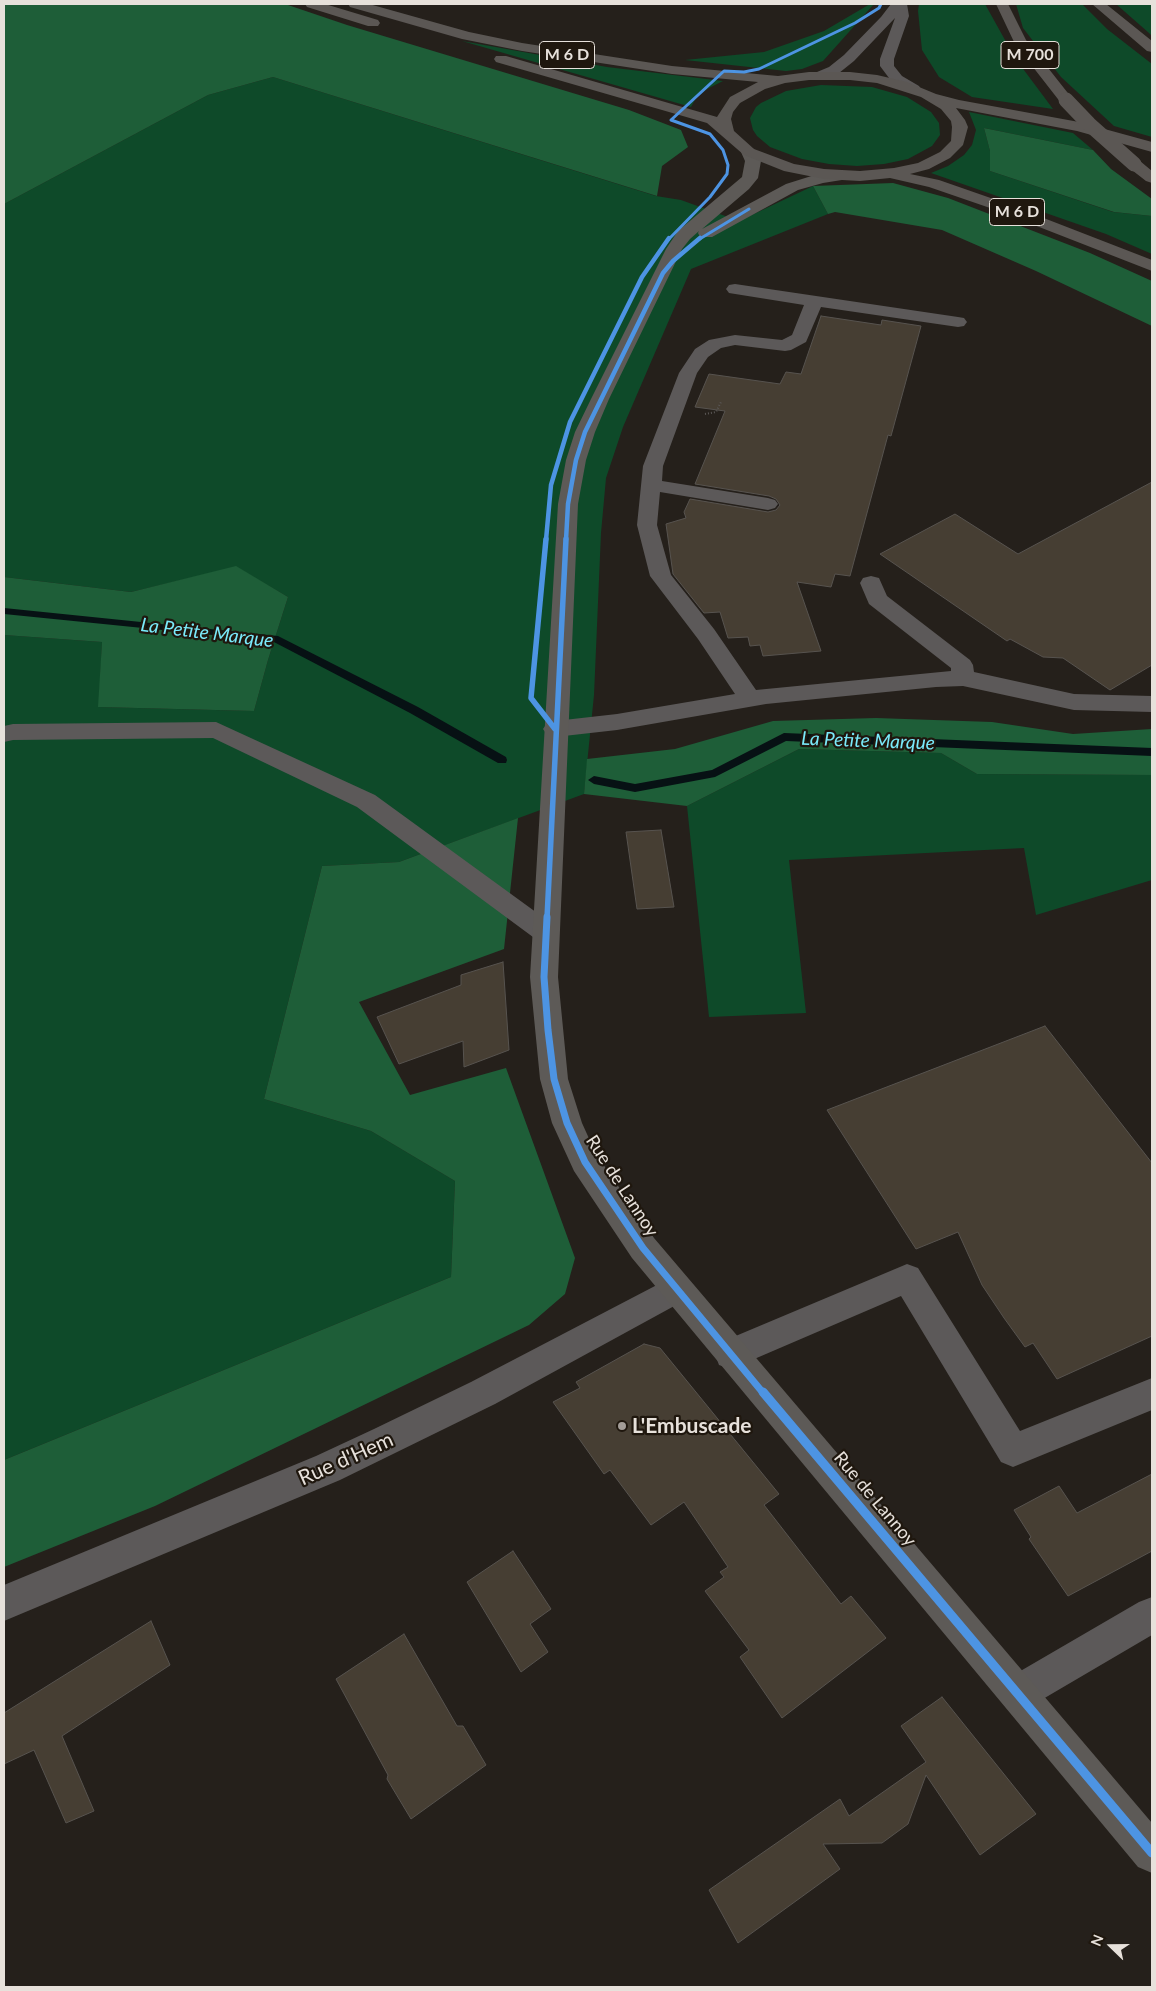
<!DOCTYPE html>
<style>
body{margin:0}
#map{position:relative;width:1156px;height:1991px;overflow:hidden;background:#25201b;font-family:Lato,sans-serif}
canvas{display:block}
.frame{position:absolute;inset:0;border:5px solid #e7e1db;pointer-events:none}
.north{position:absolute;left:1086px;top:1921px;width:50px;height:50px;-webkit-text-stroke:4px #1f170e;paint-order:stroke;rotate:292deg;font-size:14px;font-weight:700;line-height:20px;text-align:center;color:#e7e1db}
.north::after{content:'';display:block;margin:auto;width:18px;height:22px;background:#e7e1db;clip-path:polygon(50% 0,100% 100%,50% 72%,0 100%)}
</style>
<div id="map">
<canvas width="1156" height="1991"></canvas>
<div class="frame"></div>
<div class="north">N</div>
</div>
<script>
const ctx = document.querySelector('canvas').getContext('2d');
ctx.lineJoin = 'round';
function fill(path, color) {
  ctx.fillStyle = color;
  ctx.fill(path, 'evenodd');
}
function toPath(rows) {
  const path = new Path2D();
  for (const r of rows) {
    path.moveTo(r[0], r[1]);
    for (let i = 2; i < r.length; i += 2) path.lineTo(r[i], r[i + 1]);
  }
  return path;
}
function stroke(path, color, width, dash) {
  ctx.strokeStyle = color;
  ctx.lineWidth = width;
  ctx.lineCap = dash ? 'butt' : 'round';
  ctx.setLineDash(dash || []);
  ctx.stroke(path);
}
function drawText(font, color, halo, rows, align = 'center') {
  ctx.font = font + ' Lato,sans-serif';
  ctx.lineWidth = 4.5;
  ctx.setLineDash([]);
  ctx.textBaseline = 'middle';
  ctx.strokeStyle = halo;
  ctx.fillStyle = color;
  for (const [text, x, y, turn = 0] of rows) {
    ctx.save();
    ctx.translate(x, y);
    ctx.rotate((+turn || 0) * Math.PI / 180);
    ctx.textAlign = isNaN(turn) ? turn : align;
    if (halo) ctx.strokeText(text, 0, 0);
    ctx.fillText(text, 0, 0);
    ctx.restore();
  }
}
const green = toPath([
 [870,4,874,4,823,61,802,69,786,71,685,60,764,52,824,31],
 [919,4,985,4,1015,58,1053,109,972,97,939,77,922,50,918,11],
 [1016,4,1082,4,1107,29,1152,64,1152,137,1114,126,1061,77,1023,28],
 [1116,4,1152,4,1152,36,1149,33],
 [462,41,607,67,723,81,707,89,696,98,691,107],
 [273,77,656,196,681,200,739,221,813,186,828,214,691,269,623,427,606,478,601,533,594,695,584,794,399,862,322,866,264,1099,371,1131,455,1181,451,1277,4,1460,4,635,102,642,99,707,254,711,268,660,288,597,236,567,131,592,4,577,4,204,208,95],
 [821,85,872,87,907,97,931,112,939,123,940,135,932,146,908,159,884,164,857,166,829,164,802,159,770,147,757,136,753,130,750,118,756,107,761,103,786,91],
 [969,112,1073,133,1093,150,984,128,990,151,990,171,1113,212,1152,216,1152,254,1106,234,931,173,948,166,964,155,972,145,976,130],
 [799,749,941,753,977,774,1152,775,1152,880,1036,915,1024,848,789,860,806,1013,709,1017,687,806]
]);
const forest = toPath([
 [4,4,285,4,347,25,629,110,681,130,688,147,662,166,657,196,273,77,208,95,4,204],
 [984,128,1093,150,1111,169,1152,199,1152,216,1114,212,990,171,990,151],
 [893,183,948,198,1090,253,1152,281,1152,326,1036,271,942,230,835,212,828,214,813,186],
 [236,566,288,597,268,660,254,711,98,707,102,642,4,635,4,577,131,592],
 [876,718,992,722,1073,734,1152,729,1152,775,977,774,941,753,799,749,687,806,584,794,587,759,675,749,773,721],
 [518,818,504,949,359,1002,410,1095,506,1068,575,1258,565,1294,529,1325,155,1506,4,1567,4,1460,451,1277,455,1181,371,1131,264,1099,322,866,399,862]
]);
const stream = toPath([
 [4,608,278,636,418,707,506,757,507,760,506,763,498,763,410,713,272,641,4,614,4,608],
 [784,733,1152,748,1152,756,786,741,715,777,635,792,594,784,588,780,594,776,635,784,712,770,784,733]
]);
const building = toPath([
 [821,316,881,325,882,320,921,326,891,436,888,435,850,576,835,574,831,587,797,582,821,651,763,656,760,645,750,646,748,637,728,638,720,612,704,613,673,574,666,524,686,518,684,512,690,499,768,512,776,510,780,505,776,499,769,496,695,484,725,411,695,407,709,374,780,384,786,372,801,374,821,316],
 [1152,482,1152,665,1110,690,1063,658,1043,657,1010,639,1007,641,880,554,955,514,1018,554,1152,482],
 [661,830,674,907,637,909,626,832,661,830],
 [503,962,509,1050,464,1067,463,1041,399,1064,377,1017,461,985,461,975,503,962],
 [1045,1026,1152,1163,1152,1336,1057,1379,1033,1343,1025,1347,1004,1318,982,1285,958,1232,916,1249,827,1110,1045,1026],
 [644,1344,660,1348,779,1494,764,1505,841,1604,851,1596,886,1638,782,1718,740,1657,749,1650,705,1591,724,1577,720,1572,728,1567,684,1502,651,1525,610,1470,604,1474,553,1402,580,1388,576,1382,644,1344],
 [1152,1474,1152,1551,1068,1596,1029,1539,1031,1537,1014,1510,1059,1486,1077,1513,1152,1474],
 [513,1551,551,1609,530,1624,548,1652,521,1672,467,1582,513,1551],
 [151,1621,170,1665,62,1736,94,1811,66,1823,34,1750,4,1764,4,1713,151,1621],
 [404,1634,457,1726,463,1726,486,1765,411,1819,387,1779,388,1775,336,1679,404,1634],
 [942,1697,1036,1814,980,1855,926,1775,908,1824,882,1843,823,1844,840,1869,738,1943,709,1890,840,1799,849,1816,926,1762,901,1726,942,1697]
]);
const path = toPath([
 [705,414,716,412,721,402]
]);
const minor = toPath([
 [891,4,907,4,909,16,894,59,894,66,902,76,919,86,921,89,919,92,909,92,892,82,880,66,880,59,895,18,854,61,839,73,822,79,817,78,815,75,817,72,829,67,844,55,881,17,891,4],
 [735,284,958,317,964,318,967,322,964,326,958,327,821,307,806,342,791,350,785,351,735,345,721,348,708,357,697,373,663,466,662,481,768,498,775,500,778,504,775,508,768,510,660,492,657,525,671,575,714,629,756,690,951,671,951,668,869,604,860,583,863,578,871,576,879,578,887,596,970,660,973,665,974,672,1074,694,1152,696,1152,712,1074,710,963,686,936,687,766,704,617,730,555,737,547,735,543,729,547,723,555,721,617,714,735,694,698,639,650,576,637,525,643,466,679,373,695,349,709,340,735,335,782,340,792,335,804,305,729,293,726,289,729,285,735,284],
 [216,722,375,795,555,926,559,933,555,940,546,943,537,940,357,807,213,738,13,740,4,742,4,726,13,724,216,722],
 [907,1264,918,1268,1020,1431,1152,1378,1152,1410,1013,1467,1001,1462,901,1296,731,1369,719,1365,715,1354,719,1343,907,1264],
 [676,1275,687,1279,692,1289,687,1299,495,1404,340,1480,4,1621,4,1585,316,1456,374,1429,471,1382,676,1275],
 [1152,1597,1152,1635,1031,1706,1018,1712,1005,1706,999,1693,1005,1680,1139,1602,1152,1597]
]);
const major = toPath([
 [749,147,754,149,761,161,758,178,749,189,702,229,786,184,821,173,842,171,848,173,850,176,848,179,823,183,798,190,712,237,700,237,698,233,699,231,690,239,682,249,609,399,595,432,586,460,578,504,558,977,568,1079,582,1123,596,1154,654,1238,1152,1823,1152,1873,1138,1867,632,1258,574,1171,552,1123,540,1079,530,977,558,504,566,460,575,432,591,399,666,249,678,231,742,177,745,161,741,152,744,149,749,147]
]);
const highway = toPath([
 [305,4,325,4,378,20,380,23,378,26,368,26,307,7,305,4],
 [348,4,369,4,469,32,522,43,672,66,778,76,809,72,850,72,877,75,907,82,936,94,959,100,1079,122,1152,142,1152,152,1077,131,956,108,965,120,968,127,963,145,950,158,929,169,910,174,939,180,1005,203,1152,260,1152,271,993,209,929,187,890,178,860,181,824,179,784,171,744,155,707,123,496,62,494,59,496,56,506,56,717,117,730,97,758,82,672,74,522,51,462,39,350,7,348,4],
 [809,80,850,80,877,83,921,97,941,109,951,121,952,127,951,141,940,152,918,163,894,168,860,171,824,169,794,164,754,149,734,131,731,119,733,112,740,103,765,89,785,83,809,80],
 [996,4,1008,4,1026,40,1071,97,1073,100,1071,103,1061,103,1015,44,996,4],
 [1092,4,1106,4,1152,41,1152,52,1147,51,1092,4],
 [1134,159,1140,161,1152,171,1152,183,1146,181,1128,167,1126,164,1128,161,1134,159]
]);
const highwayBridge = toPath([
 [1066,100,1089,124,1134,164]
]);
const cyclewayFar4 = toPath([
 [668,240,710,197,727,174,728,165,723,150,710,134,671,120,724,71,744,72,759,69,855,23,879,8,881,4],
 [698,240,749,209]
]);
const cyclewayFar3 = toPath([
 [546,540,551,485,570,422,642,277,669,238],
 [566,540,568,504,576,460,585,432,663,273,673,261,700,238]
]);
const cyclewayFar2 = toPath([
 [546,539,531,698,555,729],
 [547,918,566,539]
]);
const cyclewayFar1 = toPath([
 [547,917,544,977,548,1030,554,1079,567,1123,585,1162,643,1248,764,1394]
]);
const cycleway = toPath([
 [763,1392,1152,1853]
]);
const markers = [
 [622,1426,5,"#a39d98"]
];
const shields = [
 [567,55,55],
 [1030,55,58],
 [1017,212,55]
];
const shieldNames = [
 ["M 6 D",567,55],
 ["M 700",1030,55],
 ["M 6 D",1017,212]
];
const streetNames = [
 ["Rue de Lannoy",622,1186,57],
 ["Rue de Lannoy",875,1499,50]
];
const waterNames = [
 ["La Petite Marque",207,633,7],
 ["La Petite Marque",868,741,2]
];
const nearPoinames = [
 ["L'Embuscade",632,1426]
];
const nearStreetnames = [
 ["Rue d'Hem",346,1459,-24]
];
fill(green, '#0e4a29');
fill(forest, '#1e5e38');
fill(stream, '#071114');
fill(building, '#463e33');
stroke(building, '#57534f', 1);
stroke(path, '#5a5655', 2, [1, 2]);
fill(minor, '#5c5959');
fill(major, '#5d5a57');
fill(highway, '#5b5754');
stroke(highwayBridge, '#5b5754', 15);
stroke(cyclewayFar4, '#4d94e3', 3);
stroke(cyclewayFar3, '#4d94e3', 4.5);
stroke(cyclewayFar2, '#4d94e3', 5.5);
stroke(cyclewayFar1, '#4d94e3', 7);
stroke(cycleway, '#4d94e3', 9);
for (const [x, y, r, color] of markers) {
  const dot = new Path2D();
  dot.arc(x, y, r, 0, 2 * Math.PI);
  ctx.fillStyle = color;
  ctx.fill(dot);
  stroke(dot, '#1f170e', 2);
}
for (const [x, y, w] of shields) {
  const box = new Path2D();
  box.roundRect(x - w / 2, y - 13.5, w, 27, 4);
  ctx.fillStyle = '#1f170e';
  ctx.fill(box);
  stroke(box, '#e7e1db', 1);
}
drawText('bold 16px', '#e7e1db', null, shieldNames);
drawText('18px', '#e7e1db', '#1f170e', streetNames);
drawText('italic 19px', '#7aeafa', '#1f170e', waterNames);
drawText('bold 21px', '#e7e1db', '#1f170e', nearPoinames, 'left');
drawText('21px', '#e7e1db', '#1f170e', nearStreetnames);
</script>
